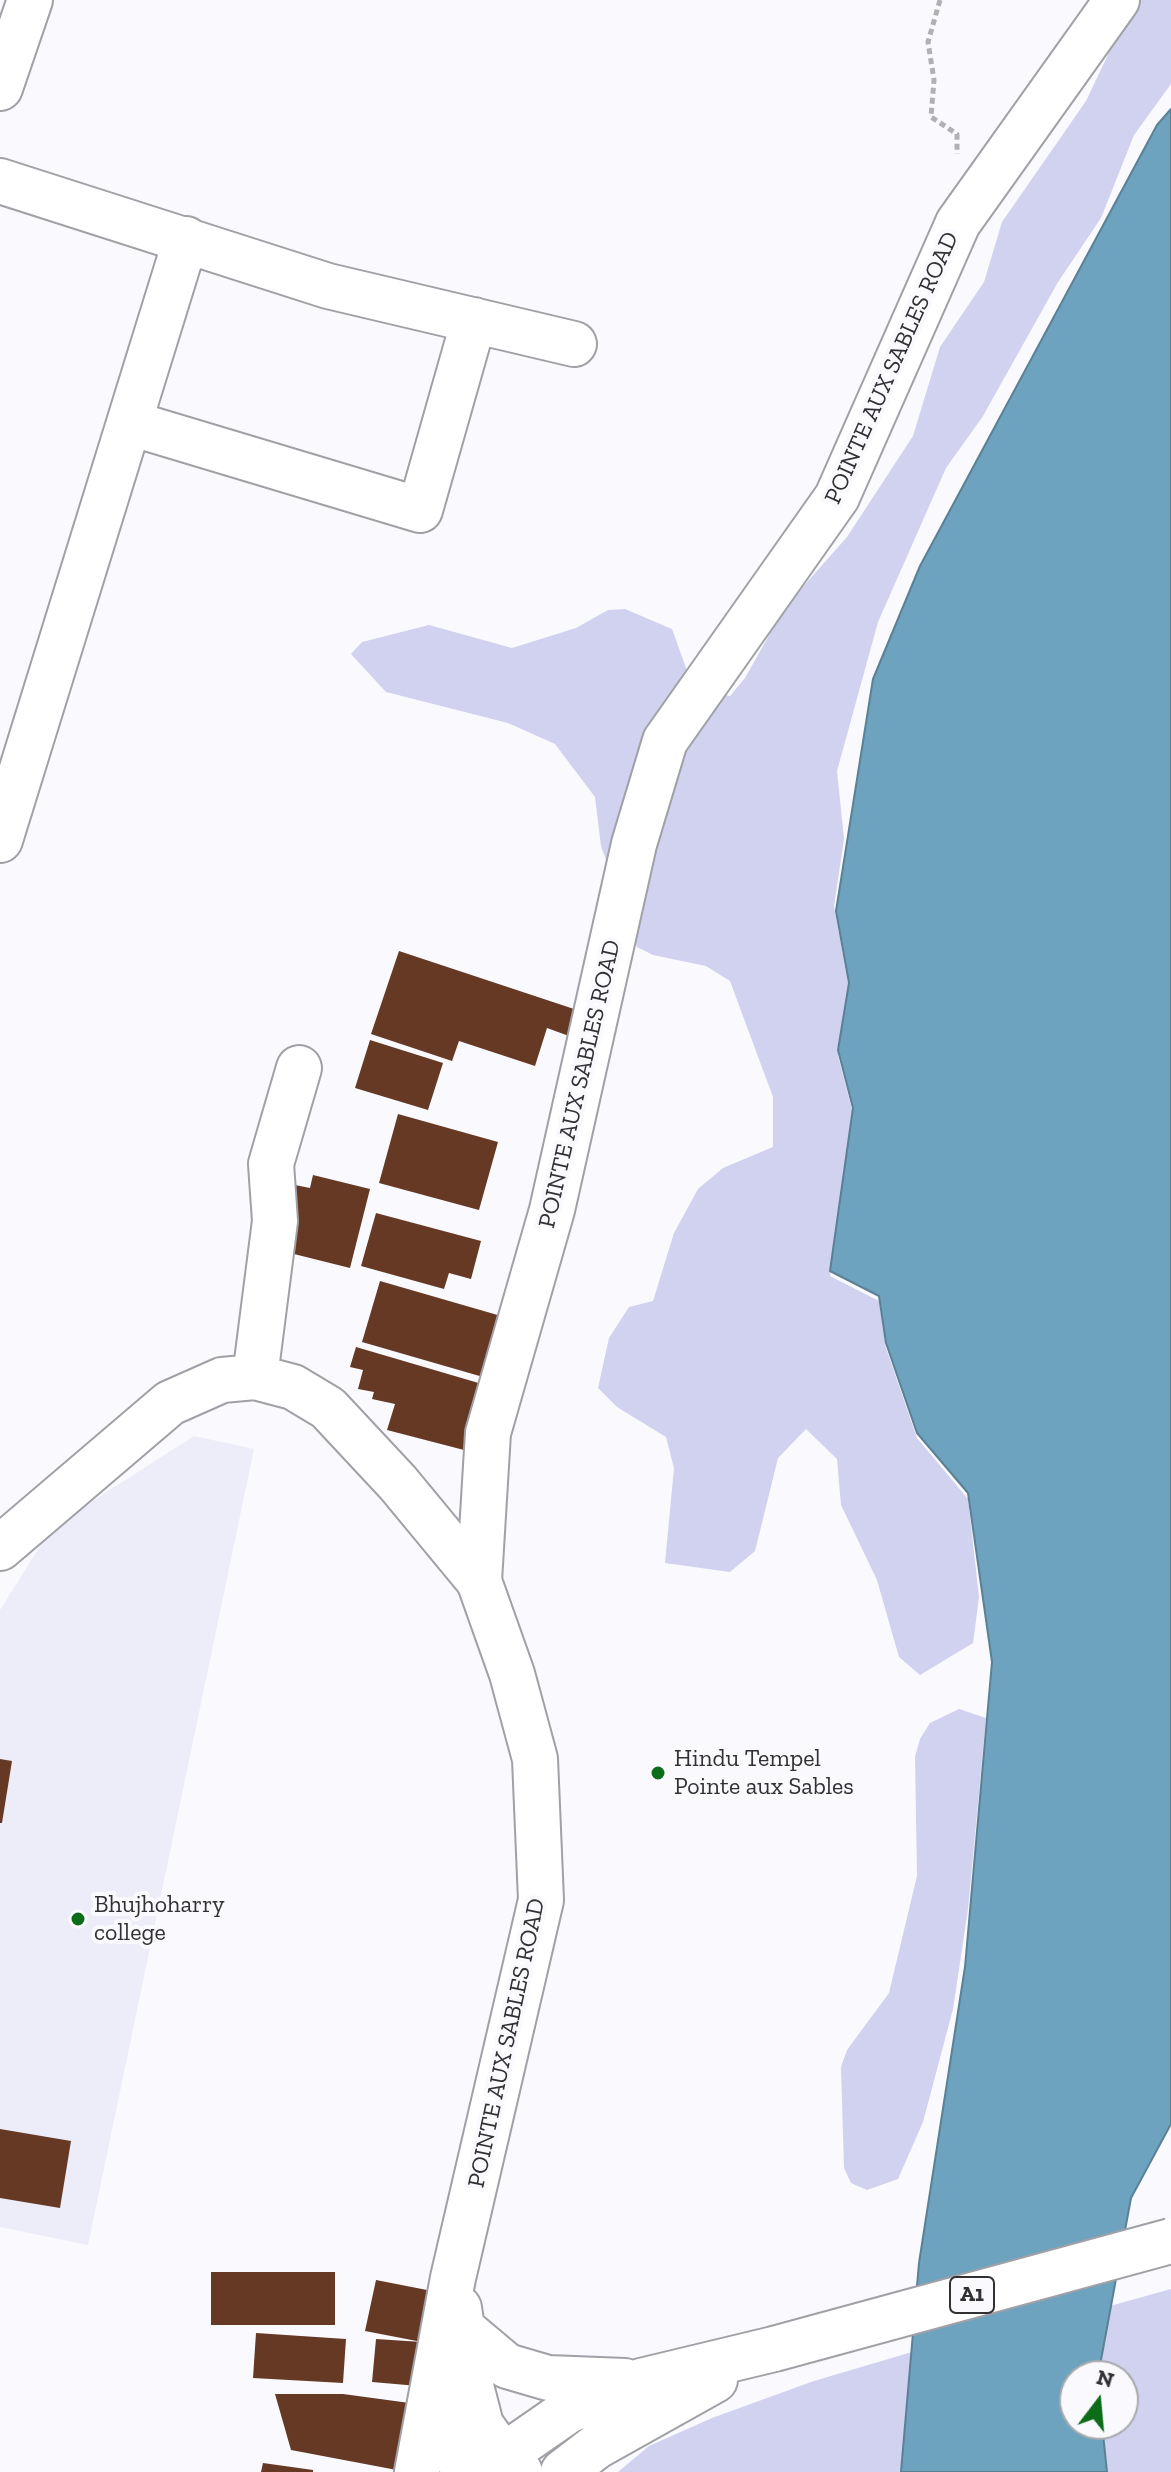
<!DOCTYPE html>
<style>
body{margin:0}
#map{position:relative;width:1171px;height:2472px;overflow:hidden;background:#f9f9fe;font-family:"Zilla Slab",serif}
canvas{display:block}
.north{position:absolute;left:1059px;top:2360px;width:80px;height:80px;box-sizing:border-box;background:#f9f9fe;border:2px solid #a9a9ad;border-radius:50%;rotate:16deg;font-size:22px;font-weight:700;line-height:32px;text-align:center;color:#313134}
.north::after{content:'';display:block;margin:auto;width:28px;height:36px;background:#0d6c17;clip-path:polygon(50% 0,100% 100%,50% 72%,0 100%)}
</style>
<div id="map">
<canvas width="1171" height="2472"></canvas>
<div class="north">N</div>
</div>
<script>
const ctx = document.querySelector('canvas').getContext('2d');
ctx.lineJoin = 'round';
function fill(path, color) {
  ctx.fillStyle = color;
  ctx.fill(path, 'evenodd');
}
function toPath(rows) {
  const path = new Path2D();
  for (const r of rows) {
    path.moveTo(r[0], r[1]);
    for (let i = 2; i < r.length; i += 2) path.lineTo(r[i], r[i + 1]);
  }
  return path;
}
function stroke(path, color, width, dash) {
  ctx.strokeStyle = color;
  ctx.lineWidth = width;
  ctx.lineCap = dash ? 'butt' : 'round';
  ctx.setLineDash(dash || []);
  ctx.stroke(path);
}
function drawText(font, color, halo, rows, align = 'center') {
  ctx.font = font + ' "Zilla Slab",serif';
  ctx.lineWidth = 8;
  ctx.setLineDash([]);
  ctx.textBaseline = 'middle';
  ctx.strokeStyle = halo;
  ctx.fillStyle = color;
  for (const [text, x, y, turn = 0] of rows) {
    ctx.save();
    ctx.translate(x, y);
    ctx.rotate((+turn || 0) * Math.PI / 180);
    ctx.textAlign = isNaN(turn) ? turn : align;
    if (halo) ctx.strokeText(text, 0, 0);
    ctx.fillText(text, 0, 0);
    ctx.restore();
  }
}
const built = toPath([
 [194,1436,254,1449,88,2245,0,2227,0,1610,52,1527]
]);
const green = toPath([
 [1134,0,1171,0,1171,84,1134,135,1101,218,1058,282,983,416,946,468,878,622,837,771,844,839,834,906,849,989,838,1056,853,1113,830,1276,879,1301,886,1348,917,1438,968,1499,979,1597,973,1643,920,1675,899,1657,877,1580,841,1505,837,1459,806,1429,778,1458,755,1551,730,1572,665,1563,674,1468,666,1437,617,1407,598,1388,609,1338,629,1307,653,1301,674,1233,698,1189,723,1168,773,1147,773,1097,730,981,706,966,653,955,637,947,601,846,595,797,555,744,508,723,386,692,351,654,362,642,429,625,512,648,576,628,608,610,625,609,672,629,694,690,730,696,745,678,785,607,847,537,913,436,940,347,984,282,1002,222,1086,101],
 [959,1709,986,1718,968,1909,953,2009,923,2122,898,2179,867,2190,851,2183,844,2168,841,2067,847,2050,889,1993,893,1976,917,1876,915,1757,920,1739,930,1723],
 [1171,2289,1171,2472,1107,2472,1102,2424,1123,2424,1123,2376,1098,2376,1110,2306],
 [912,2352,901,2472,618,2472,649,2446,712,2418,814,2381]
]);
const water = toPath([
 [1171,109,1171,2124,1131,2198,1098,2376,1075,2376,1075,2424,1102,2424,1107,2472,901,2472,919,2263,965,1967,992,1662,968,1493,917,1433,886,1343,879,1296,830,1271,853,1108,838,1050,849,983,836,911,873,679,920,566,1157,125,1171,109]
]);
const building = toPath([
 [399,951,577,1010,569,1036,547,1028,535,1066,459,1041,452,1061,371,1034],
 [370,1040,443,1063,428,1110,355,1088],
 [398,1114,498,1142,479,1210,379,1183],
 [313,1175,370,1189,350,1268,286,1252,286,1221,295,1185,310,1188],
 [376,1213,481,1241,471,1279,449,1273,444,1289,361,1266],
 [380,1281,501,1316,483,1377,362,1342],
 [356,1347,482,1384,464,1450,387,1430,395,1404,372,1399,374,1392,358,1389,363,1370,350,1367],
 [0,1759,12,1761,2,1823,0,1823],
 [0,2129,71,2141,60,2208,0,2198],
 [211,2272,335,2272,335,2325,211,2325],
 [376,2280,432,2291,422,2342,365,2331],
 [256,2333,346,2339,343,2383,253,2378],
 [376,2339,422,2342,418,2386,372,2382],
 [275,2394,343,2394,417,2404,402,2471,291,2450],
 [263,2463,313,2470,313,2472,261,2472]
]);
const path = toPath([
 [940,0,928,42,934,80,931,117,957,134,957,154]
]);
const minor = toPath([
 [0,88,30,0],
 [0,181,328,286,574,344],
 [130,423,420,510,474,320],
 [0,840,186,239],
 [255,1377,275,1221,271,1164,299,1068],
 [0,1548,170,1403,222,1380,255,1377,293,1387,328,1408,398,1483,479,1581]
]);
const major = toPath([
 [459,2308,470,2382,481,2425,503,2456,520,2472],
 [463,2329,507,2366,548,2378,625,2381],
 [432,2397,440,2428,466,2472],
 [417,2472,453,2278,541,1900,535,1759,512,1674,479,1581,488,1433,552,1210,634,844,665,741,837,497,958,223,1117,0],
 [490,2472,503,2456,568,2411,641,2381,774,2349],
 [563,2472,597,2446,715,2380]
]);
const majorBridge = toPath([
 [774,2349,1171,2241]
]);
const markers = [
 [658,1773,8,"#0d6c17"],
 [78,1919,8,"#0d6c17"]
];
const shields = [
 [972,2295,44]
];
const shieldNames = [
 ["A1",972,2295]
];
const streetNames = [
 ["POINTE AUX SABLES ROAD",892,368,-66],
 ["POINTE AUX SABLES ROAD",580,1084,-77],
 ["POINTE AUX SABLES ROAD",507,2043,-78]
];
const poiNames = [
 ["Hindu Tempel",674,1759],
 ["Pointe aux Sables",674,1787],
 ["Bhujhoharry",94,1905],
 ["college",94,1933]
];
fill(built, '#ededf9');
fill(green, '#d1d1f0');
fill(water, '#6da3bf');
stroke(water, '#5b8195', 2);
fill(building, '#663925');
stroke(minor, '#a0a0a7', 48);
stroke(major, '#a0a0a7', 48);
stroke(path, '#b0b0b5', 5, [6, 4]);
stroke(minor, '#fff', 44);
stroke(major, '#fff', 44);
stroke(majorBridge, '#a0a0a7', 48, []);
stroke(majorBridge, '#fff', 44);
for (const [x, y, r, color] of markers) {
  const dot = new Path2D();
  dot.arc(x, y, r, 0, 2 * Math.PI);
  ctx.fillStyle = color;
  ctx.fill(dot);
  stroke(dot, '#f9f9fe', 3);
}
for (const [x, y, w] of shields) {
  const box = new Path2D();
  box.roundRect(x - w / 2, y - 18, w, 36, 6);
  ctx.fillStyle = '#f9f9fe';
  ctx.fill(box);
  stroke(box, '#313134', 2);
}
drawText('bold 22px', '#313134', null, shieldNames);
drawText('24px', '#313134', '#f9f9fe', streetNames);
drawText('24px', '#313134', '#f9f9fe', poiNames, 'left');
</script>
